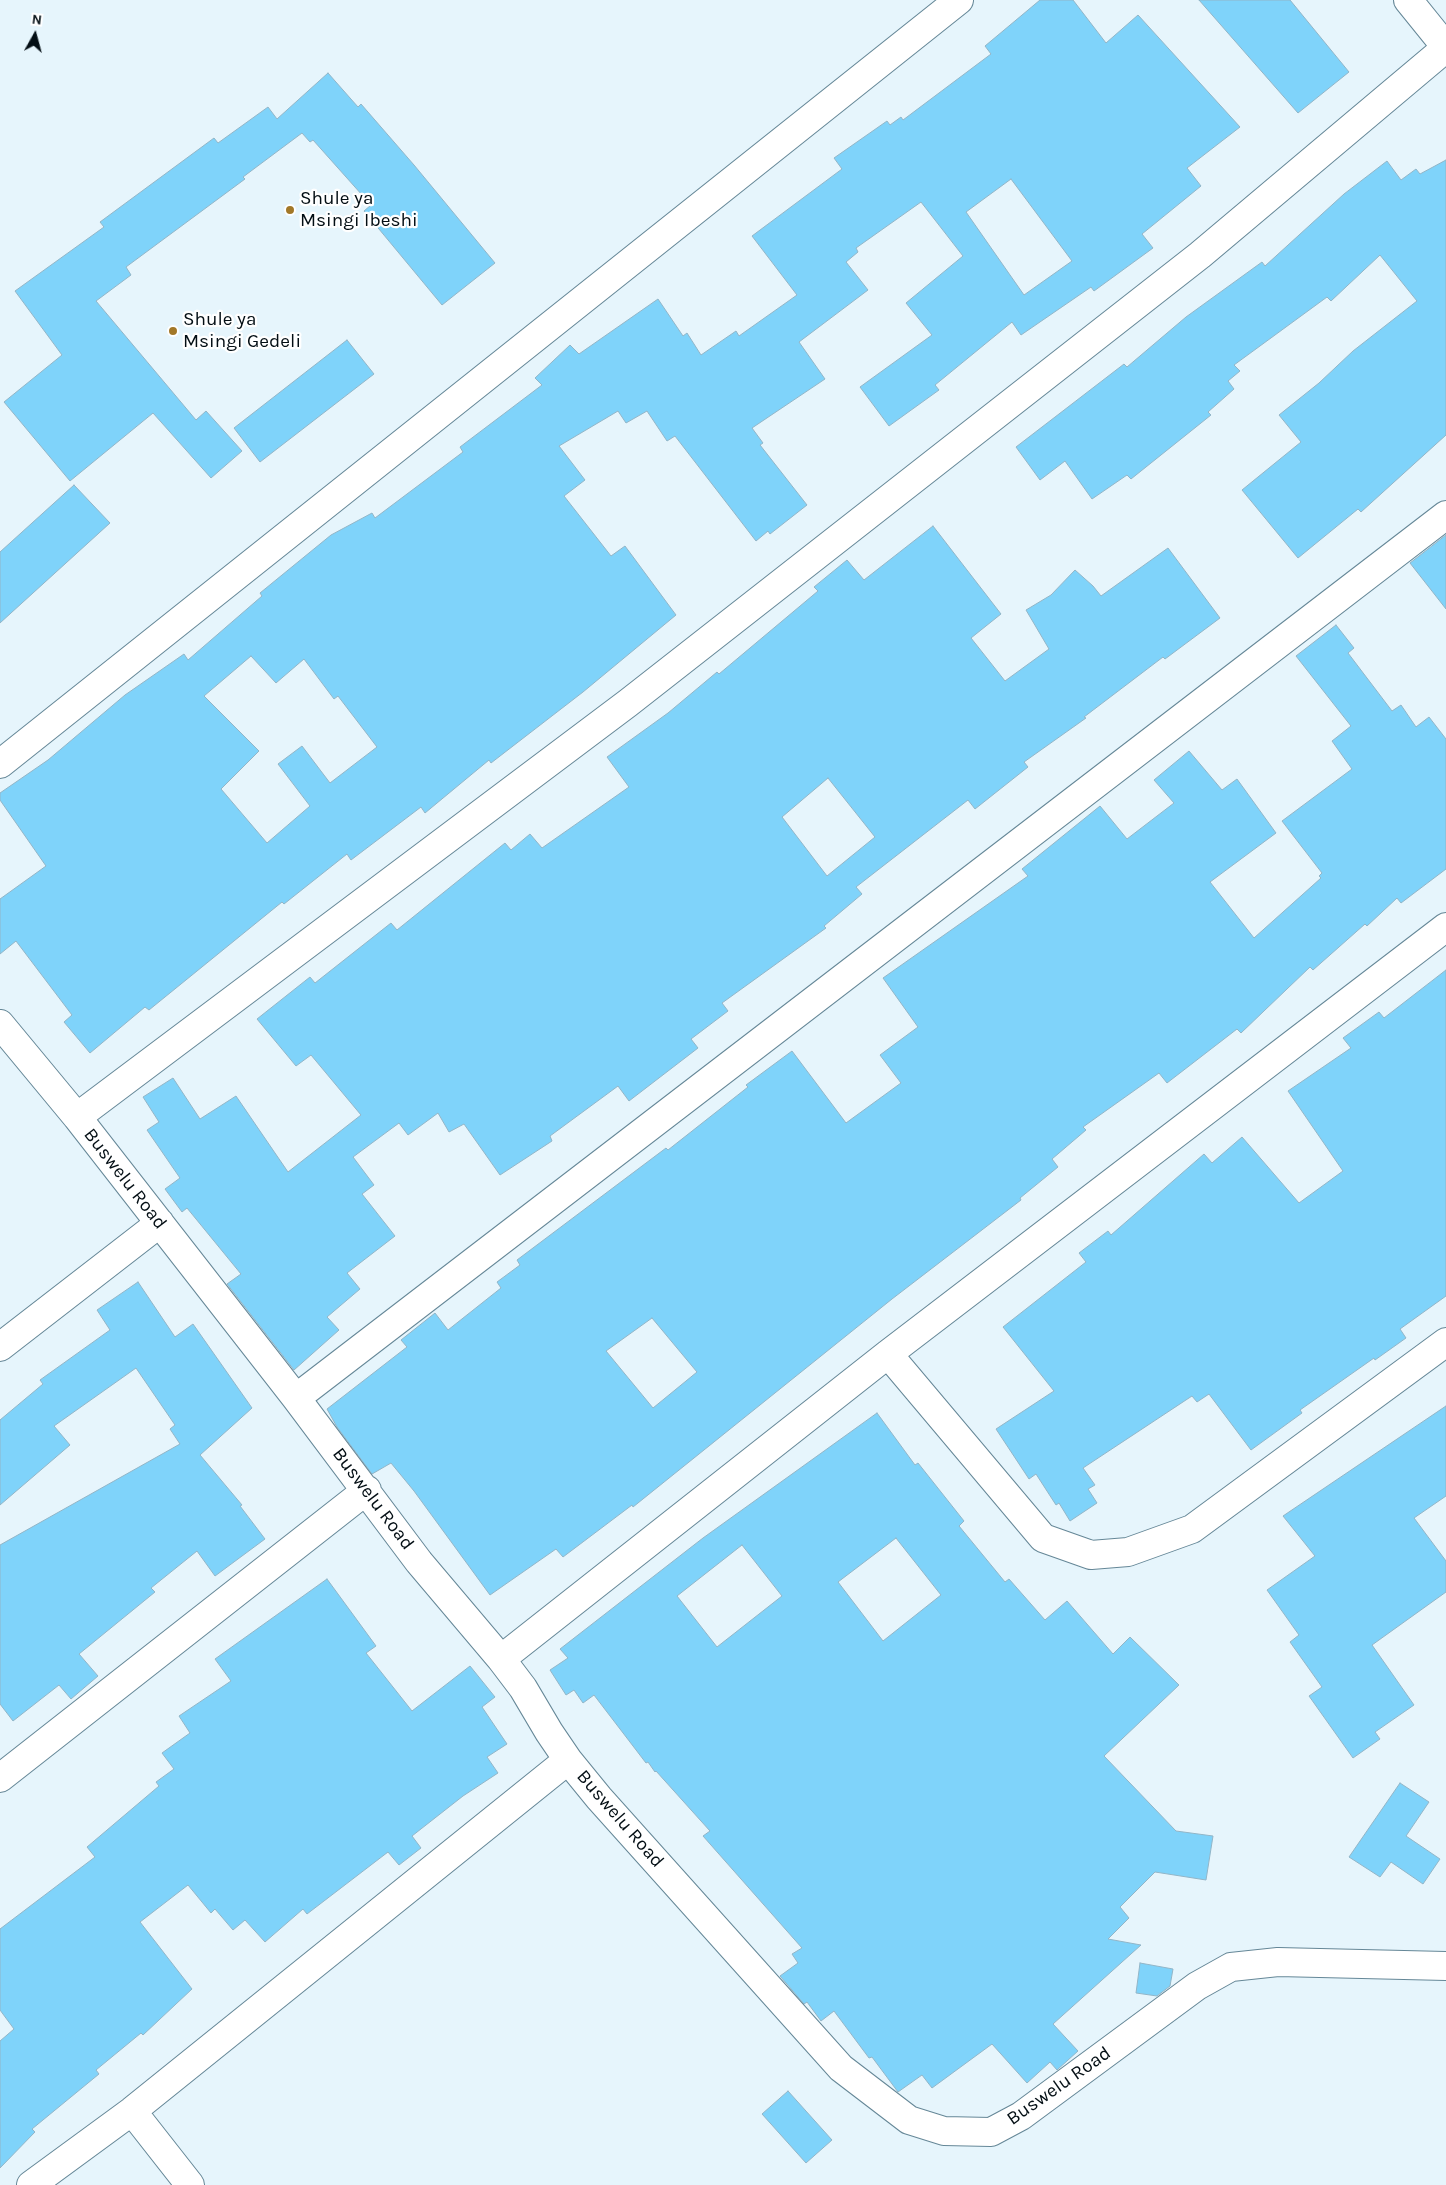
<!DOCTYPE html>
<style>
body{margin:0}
#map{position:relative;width:1446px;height:2185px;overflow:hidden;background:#e6f5fc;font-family:Karla,sans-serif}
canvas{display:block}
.north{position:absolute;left:10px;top:10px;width:50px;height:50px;-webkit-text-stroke:4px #fff;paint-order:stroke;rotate:7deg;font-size:14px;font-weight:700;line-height:20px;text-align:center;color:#030e14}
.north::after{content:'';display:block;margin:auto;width:18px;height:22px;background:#030e14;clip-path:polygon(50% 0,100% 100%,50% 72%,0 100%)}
</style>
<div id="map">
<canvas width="1446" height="2185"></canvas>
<div class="north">N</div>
</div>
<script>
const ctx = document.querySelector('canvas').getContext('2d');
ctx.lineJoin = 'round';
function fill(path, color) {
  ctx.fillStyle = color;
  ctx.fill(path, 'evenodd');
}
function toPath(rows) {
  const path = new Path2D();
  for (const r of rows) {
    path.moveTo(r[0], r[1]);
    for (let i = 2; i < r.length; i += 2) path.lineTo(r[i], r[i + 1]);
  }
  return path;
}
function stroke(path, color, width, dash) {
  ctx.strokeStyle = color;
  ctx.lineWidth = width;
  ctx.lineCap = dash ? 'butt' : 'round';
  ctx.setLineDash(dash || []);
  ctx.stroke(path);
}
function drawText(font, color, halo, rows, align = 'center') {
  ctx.font = font + ' Karla,sans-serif';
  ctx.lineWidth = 4.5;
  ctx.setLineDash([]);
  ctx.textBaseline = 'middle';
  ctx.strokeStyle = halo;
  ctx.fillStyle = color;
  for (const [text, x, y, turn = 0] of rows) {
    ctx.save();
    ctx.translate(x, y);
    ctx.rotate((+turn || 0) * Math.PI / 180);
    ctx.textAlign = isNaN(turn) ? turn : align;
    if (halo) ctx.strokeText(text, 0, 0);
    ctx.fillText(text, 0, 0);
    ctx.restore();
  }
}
const building = toPath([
 [1040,0,1073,0,1106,43,1138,15,1240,127,1187,168,1201,186,1142,234,1153,248,1094,291,1091,287,1021,335,1012,322,935,385,939,390,889,426,860,387,932,335,906,303,963,256,921,202,856,248,858,252,846,262,868,290,799,342,825,379,752,428,763,443,760,445,807,505,770,534,768,531,756,541,675,436,667,441,647,411,626,423,618,411,559,446,585,480,564,496,611,556,625,546,676,615,583,692,491,763,489,760,425,813,421,807,351,860,347,854,284,904,282,902,149,1010,145,1007,90,1053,64,1022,72,1015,16,941,0,954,0,899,46,866,0,800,0,793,48,760,125,695,184,654,188,660,262,596,260,593,331,535,372,513,375,518,463,452,460,447,542,385,535,378,570,345,579,354,658,299,683,336,687,333,701,355,736,331,739,336,797,295,752,236,842,169,834,158,887,121,890,125,901,117,903,120,991,54,985,46,1040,0],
 [1011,179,1072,261,1024,295,966,212,1011,179],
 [251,656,276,683,304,659,334,699,338,696,377,747,330,783,302,746,278,764,310,806,267,843,221,789,259,751,204,696,251,656],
 [1199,0,1290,0,1349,72,1298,113,1199,0],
 [328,73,358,107,361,104,414,165,495,263,442,305,364,211,371,205,313,140,310,142,302,133,243,177,245,179,126,267,131,275,96,301,196,420,206,411,242,451,211,478,153,413,70,481,4,402,62,355,15,291,104,227,100,222,214,138,218,143,268,107,277,119,328,73],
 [1446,160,1446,435,1361,512,1358,509,1298,558,1242,490,1301,442,1279,415,1319,383,1353,351,1417,301,1380,255,1331,301,1327,297,1234,365,1240,371,1228,381,1234,389,1208,412,1211,415,1131,479,1127,475,1092,499,1065,461,1040,480,1016,447,1124,364,1127,367,1186,317,1262,262,1265,266,1344,194,1387,161,1401,180,1416,169,1420,174,1446,160],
 [347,340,374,374,260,462,234,428,347,340],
 [74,485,110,523,0,623,0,552,74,485],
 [933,526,1001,614,971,638,1005,681,1049,649,1026,610,1051,595,1075,570,1093,586,1101,596,1168,548,1220,618,1165,659,1163,657,1084,717,1086,718,1024,762,1028,767,975,809,968,800,856,887,862,894,824,926,826,928,722,1003,728,1011,691,1039,698,1048,629,1101,618,1086,550,1136,552,1141,500,1175,464,1124,449,1132,438,1113,408,1135,399,1123,353,1157,374,1185,362,1194,395,1236,347,1273,360,1289,327,1317,339,1330,294,1370,227,1284,241,1274,187,1208,182,1212,165,1189,180,1178,147,1130,159,1122,143,1097,173,1078,200,1119,236,1096,288,1172,361,1115,311,1055,296,1066,257,1019,310,977,315,983,391,923,397,930,505,843,511,850,530,834,542,848,629,787,607,757,668,713,717,672,719,674,818,591,814,587,847,560,864,580,933,526],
 [828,778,875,837,827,876,782,817,828,778],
 [1446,535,1446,609,1410,563,1446,535],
 [1336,625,1354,648,1348,653,1392,711,1401,705,1416,727,1429,717,1446,739,1446,869,1401,903,1397,898,1367,926,1365,924,1313,970,1310,967,1241,1033,1237,1029,1167,1083,1159,1073,1083,1127,1086,1130,1052,1159,1058,1167,1020,1198,1021,1200,892,1299,633,1507,632,1505,563,1557,556,1549,490,1595,414,1491,391,1463,372,1474,337,1427,327,1409,407,1347,401,1340,435,1313,448,1330,501,1288,497,1282,520,1265,517,1260,666,1148,668,1150,748,1087,746,1085,792,1051,846,1123,901,1083,880,1055,918,1027,883,978,1028,876,1022,869,1100,806,1127,839,1174,803,1154,780,1189,751,1222,790,1237,779,1276,833,1210,882,1254,938,1321,878,1319,876,1322,873,1282,821,1352,769,1332,741,1351,726,1296,656,1336,625],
 [652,1318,697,1372,653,1408,606,1351,652,1318],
 [1446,970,1446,1296,1400,1329,1406,1338,1375,1360,1374,1358,1300,1410,1302,1413,1251,1450,1209,1394,1197,1402,1192,1396,1083,1468,1095,1485,1088,1489,1097,1503,1070,1521,1059,1503,1056,1505,1036,1474,1029,1479,996,1429,1054,1391,1003,1327,1086,1262,1079,1253,1108,1231,1111,1235,1204,1154,1212,1163,1242,1137,1299,1203,1343,1171,1288,1091,1351,1048,1343,1038,1379,1012,1384,1018,1446,970],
 [138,1282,175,1337,193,1324,252,1408,200,1455,242,1505,240,1506,265,1539,215,1576,197,1551,151,1588,155,1592,79,1654,98,1676,71,1699,59,1685,13,1721,0,1704,0,1545,180,1444,170,1429,175,1425,136,1368,54,1426,70,1445,0,1505,0,1420,43,1384,40,1380,110,1330,97,1310,138,1282],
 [1446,1406,1446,1496,1414,1518,1446,1561,1446,1592,1372,1645,1414,1705,1375,1732,1380,1739,1353,1758,1309,1696,1322,1687,1290,1642,1299,1635,1267,1590,1315,1556,1283,1516,1446,1406],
 [877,1413,915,1465,918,1463,964,1521,959,1526,1005,1582,1009,1579,1045,1620,1067,1601,1113,1654,1130,1637,1179,1685,1104,1756,1176,1831,1213,1836,1206,1880,1155,1872,1120,1907,1129,1918,1108,1939,1141,1945,1053,2024,1078,2051,1057,2070,1050,2062,1027,2083,992,2044,932,2088,922,2075,898,2092,872,2057,869,2058,834,2011,821,2021,807,2002,804,2004,780,1976,798,1963,792,1954,802,1948,703,1836,710,1831,656,1771,655,1772,648,1762,646,1763,594,1695,583,1703,574,1690,566,1695,550,1670,568,1658,560,1649,703,1538,877,1413],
 [896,1538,941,1595,883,1641,838,1582,896,1538],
 [742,1545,782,1596,717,1647,677,1596,742,1545],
 [327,1579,376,1646,366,1653,412,1711,470,1666,495,1697,482,1707,507,1744,487,1757,498,1773,463,1796,412,1836,421,1848,399,1865,388,1852,307,1914,303,1909,265,1942,245,1920,233,1930,215,1909,211,1913,188,1885,140,1922,192,1989,143,2035,141,2033,96,2070,99,2074,32,2129,35,2132,0,2168,0,2041,14,2029,0,2010,0,1929,95,1857,87,1847,159,1786,156,1782,174,1769,162,1753,190,1733,179,1716,231,1681,215,1659,327,1579],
 [1400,1783,1429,1802,1406,1836,1440,1859,1423,1884,1391,1862,1380,1877,1349,1857,1400,1783],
 [1140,1963,1173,1969,1170,1986,1157,1996,1136,1993,1140,1963],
 [788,2091,832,2140,806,2163,762,2114,788,2091]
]);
const minor = toPath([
 [1408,0,1446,47],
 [0,764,959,0],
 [0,1024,77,1117,296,1398,419,1562,501,1659,523,1688,549,1732,568,1760,599,1798,841,2068,909,2120,944,2131,991,2132,1021,2116,1197,1986,1231,1967,1278,1962,1446,1966],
 [77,1117,628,703,1200,255,1446,48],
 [0,1347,160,1223],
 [888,1354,1043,1538,1091,1555,1128,1552,1192,1529,1446,1342],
 [296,1398,1446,515],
 [501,1659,888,1354,1446,927],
 [0,1778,367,1490],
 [132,2111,190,2185],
 [31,2185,132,2111,568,1760]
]);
const markers = [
 [290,210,5,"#a27828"],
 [173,331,5,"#a27828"]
];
const poiNames = [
 ["Shule ya",300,199],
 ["Msingi Ibeshi",300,221],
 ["Shule ya",183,320],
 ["Msingi Gedeli",183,342]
];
const streetNames = [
 ["Buswelu Road",125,1179,52],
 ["Buswelu Road",373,1499,53],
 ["Buswelu Road",620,1819,49],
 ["Buswelu Road",1059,2086,-35]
];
fill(building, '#7fd3fa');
stroke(building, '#92b5c7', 1);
stroke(minor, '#658797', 30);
stroke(minor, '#fff', 28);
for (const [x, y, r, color] of markers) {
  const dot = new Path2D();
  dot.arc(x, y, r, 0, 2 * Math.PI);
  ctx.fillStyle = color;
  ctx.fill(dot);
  stroke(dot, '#fff', 2);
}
drawText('19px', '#030e14', '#fff', poiNames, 'left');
drawText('19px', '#030e14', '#fff', streetNames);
</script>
